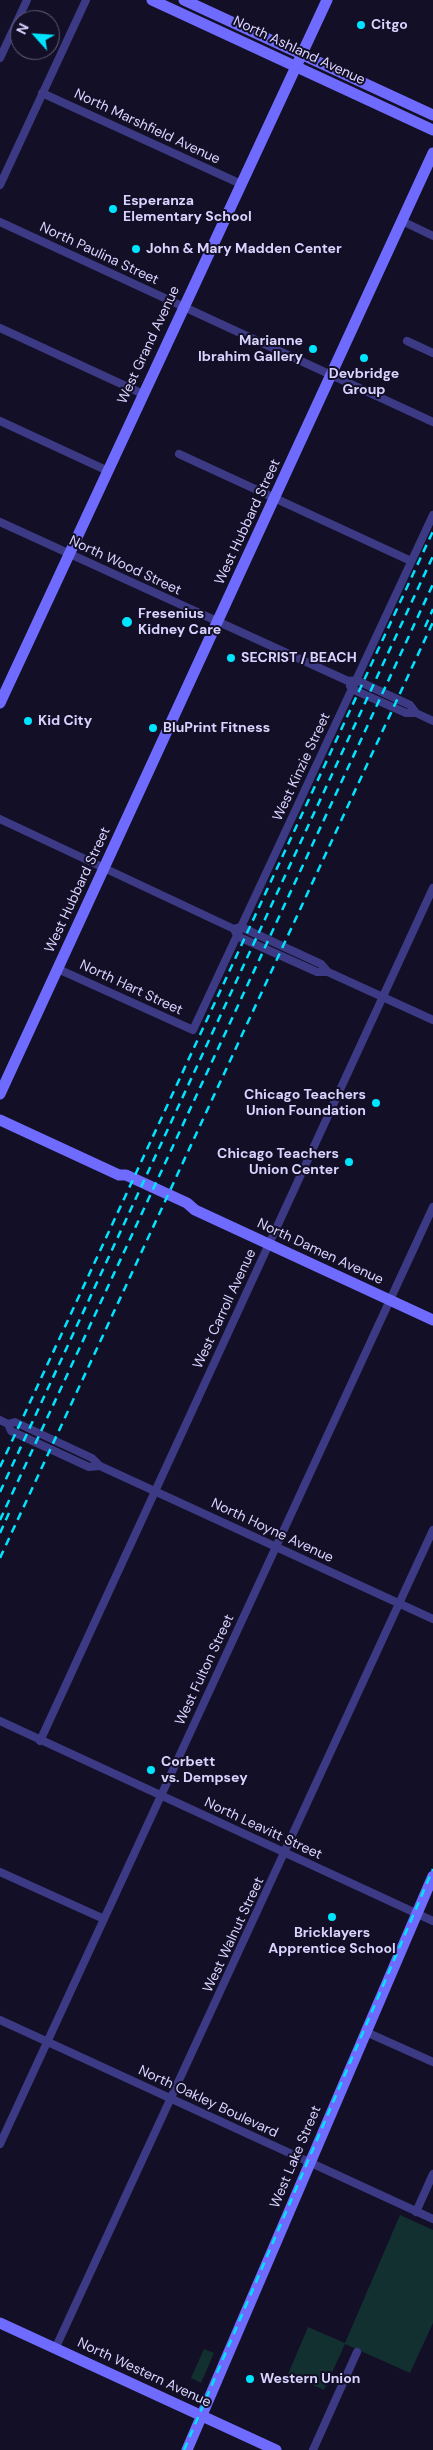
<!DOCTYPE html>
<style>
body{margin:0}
#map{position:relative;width:433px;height:2450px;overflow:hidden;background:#130f26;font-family:"DM Sans",sans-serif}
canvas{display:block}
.north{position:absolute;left:10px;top:10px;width:50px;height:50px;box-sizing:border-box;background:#130f26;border:1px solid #625e7d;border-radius:50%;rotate:296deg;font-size:14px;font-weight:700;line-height:20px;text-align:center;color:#d9d4ff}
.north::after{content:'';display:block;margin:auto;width:18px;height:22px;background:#00e5ff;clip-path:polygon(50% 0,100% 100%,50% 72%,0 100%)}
</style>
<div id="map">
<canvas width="433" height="2450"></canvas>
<div class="north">N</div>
</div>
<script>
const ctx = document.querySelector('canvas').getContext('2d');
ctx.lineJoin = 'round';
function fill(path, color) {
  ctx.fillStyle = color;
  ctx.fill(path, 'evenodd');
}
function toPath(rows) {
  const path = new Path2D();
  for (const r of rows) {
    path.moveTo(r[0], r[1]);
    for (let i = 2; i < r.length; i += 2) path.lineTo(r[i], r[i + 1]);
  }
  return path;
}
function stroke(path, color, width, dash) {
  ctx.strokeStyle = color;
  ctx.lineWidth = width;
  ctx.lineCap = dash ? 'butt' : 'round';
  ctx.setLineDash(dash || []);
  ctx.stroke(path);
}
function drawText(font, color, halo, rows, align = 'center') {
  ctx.font = font + ' "DM Sans",sans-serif';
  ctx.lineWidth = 4;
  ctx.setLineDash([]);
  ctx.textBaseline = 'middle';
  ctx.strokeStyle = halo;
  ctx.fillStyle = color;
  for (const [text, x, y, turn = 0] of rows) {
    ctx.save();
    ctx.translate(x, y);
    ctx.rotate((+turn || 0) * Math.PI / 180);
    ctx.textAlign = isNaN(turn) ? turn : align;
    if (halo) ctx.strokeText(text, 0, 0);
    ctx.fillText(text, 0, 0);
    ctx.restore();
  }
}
const green = toPath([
 [400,2215,433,2230,433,2323,410,2373,345,2344,324,2390,288,2374,308,2327,345,2343],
 [204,2349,214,2353,201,2383,191,2378]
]);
const street = toPath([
 [0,58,27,0],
 [42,93,241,184],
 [0,185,86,0],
 [402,221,433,236],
 [0,222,433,422],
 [0,328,143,394],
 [407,341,433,353],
 [0,421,108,471],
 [179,454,411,561],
 [0,522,348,681,356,680,410,705,416,713,433,721],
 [350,686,352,689,406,713,416,713],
 [0,819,234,929,237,936,317,972,328,972],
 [237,928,241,927,321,964,328,972,433,1020],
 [58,969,193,1030,433,515],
 [0,1420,8,1424,11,1431,89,1467,100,1466],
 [8,1424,15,1422,92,1458,100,1466,433,1619],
 [0,1721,433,1921],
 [40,1741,433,888],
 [0,1872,104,1919],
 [0,2020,433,2219],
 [366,2032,433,2062],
 [0,2144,433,1207],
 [416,2212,433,2174],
 [55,2349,433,1530],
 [313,2450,357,2352]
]);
const secondary = toPath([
 [152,0,433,130],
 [184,0,433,115],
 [0,703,327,0],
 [0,1094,433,153],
 [0,1120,119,1175,126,1175,187,1203,195,1210,433,1320],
 [0,2323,276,2450],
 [187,2450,433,1876]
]);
const rail = toPath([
 [425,627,433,609],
 [0,1467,433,531],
 [0,1492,433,556],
 [0,1520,433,584],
 [0,1533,9,1513],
 [0,1558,433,622],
 [184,2450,433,1869]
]);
const markers = [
 [361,25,5,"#00e5ff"],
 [113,209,5,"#00e5ff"],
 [136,249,5,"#00e5ff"],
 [313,349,5,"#00e5ff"],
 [364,358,5,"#00e5ff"],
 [127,622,6,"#00e5ff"],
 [231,658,5,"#00e5ff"],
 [28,721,5,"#00e5ff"],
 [153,728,5,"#00e5ff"],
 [376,1103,5,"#00e5ff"],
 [349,1162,5,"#00e5ff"],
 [151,1770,5,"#00e5ff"],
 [332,1917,5,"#00e5ff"],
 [250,2379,5,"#00e5ff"]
];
const poiNames = [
 ["Citgo",371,25],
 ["Esperanza",123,201],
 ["Elementary School",123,217],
 ["John & Mary Madden Center",146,249],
 ["Marianne",303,341,"right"],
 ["Ibrahim Gallery",303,357,"right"],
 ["Devbridge",364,374,"center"],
 ["Group",364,390,"center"],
 ["Fresenius",138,614],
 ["Kidney Care",138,630],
 ["SECRIST / BEACH",241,658],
 ["Kid City",38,721],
 ["BluPrint Fitness",163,728],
 ["Chicago Teachers",366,1095,"right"],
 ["Union Foundation",366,1111,"right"],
 ["Chicago Teachers",339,1154,"right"],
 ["Union Center",339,1170,"right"],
 ["Corbett",161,1762],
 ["vs. Dempsey",161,1778],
 ["Bricklayers",332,1933,"center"],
 ["Apprentice School",332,1949,"center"],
 ["Western Union",260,2379]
];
const streetNames = [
 ["North Ashland Avenue",299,51,25],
 ["North Marshfield Avenue",147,127,25],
 ["North Paulina Street",99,254,25],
 ["West Grand Avenue",149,345,-65],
 ["West Hubbard Street",248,522,-65],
 ["North Wood Street",125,566,25],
 ["West Kinzie Street",302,767,-65],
 ["West Hubbard Street",78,890,-65],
 ["North Hart Street",131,988,25],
 ["North Damen Avenue",320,1252,25],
 ["West Carroll Avenue",225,1309,-65],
 ["North Hoyne Avenue",272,1531,25],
 ["West Fulton Street",205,1670,-65],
 ["North Leavitt Street",263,1829,25],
 ["West Walnut Street",234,1935,-65],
 ["North Oakley Boulevard",208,2102,25],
 ["West Lake Street",296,2157,-67],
 ["North Western Avenue",144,2373,25]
];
fill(green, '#12302f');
stroke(street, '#3d3a85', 8);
stroke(secondary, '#6f6bff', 11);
stroke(rail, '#00e5ff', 2.5, [8, 6]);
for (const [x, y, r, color] of markers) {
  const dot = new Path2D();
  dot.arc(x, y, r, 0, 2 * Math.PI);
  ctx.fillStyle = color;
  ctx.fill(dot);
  stroke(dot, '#130f26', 2);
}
drawText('bold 14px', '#d9d4ff', '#130f26', poiNames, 'left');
drawText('14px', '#d9d4ff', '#130f26', streetNames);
</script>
